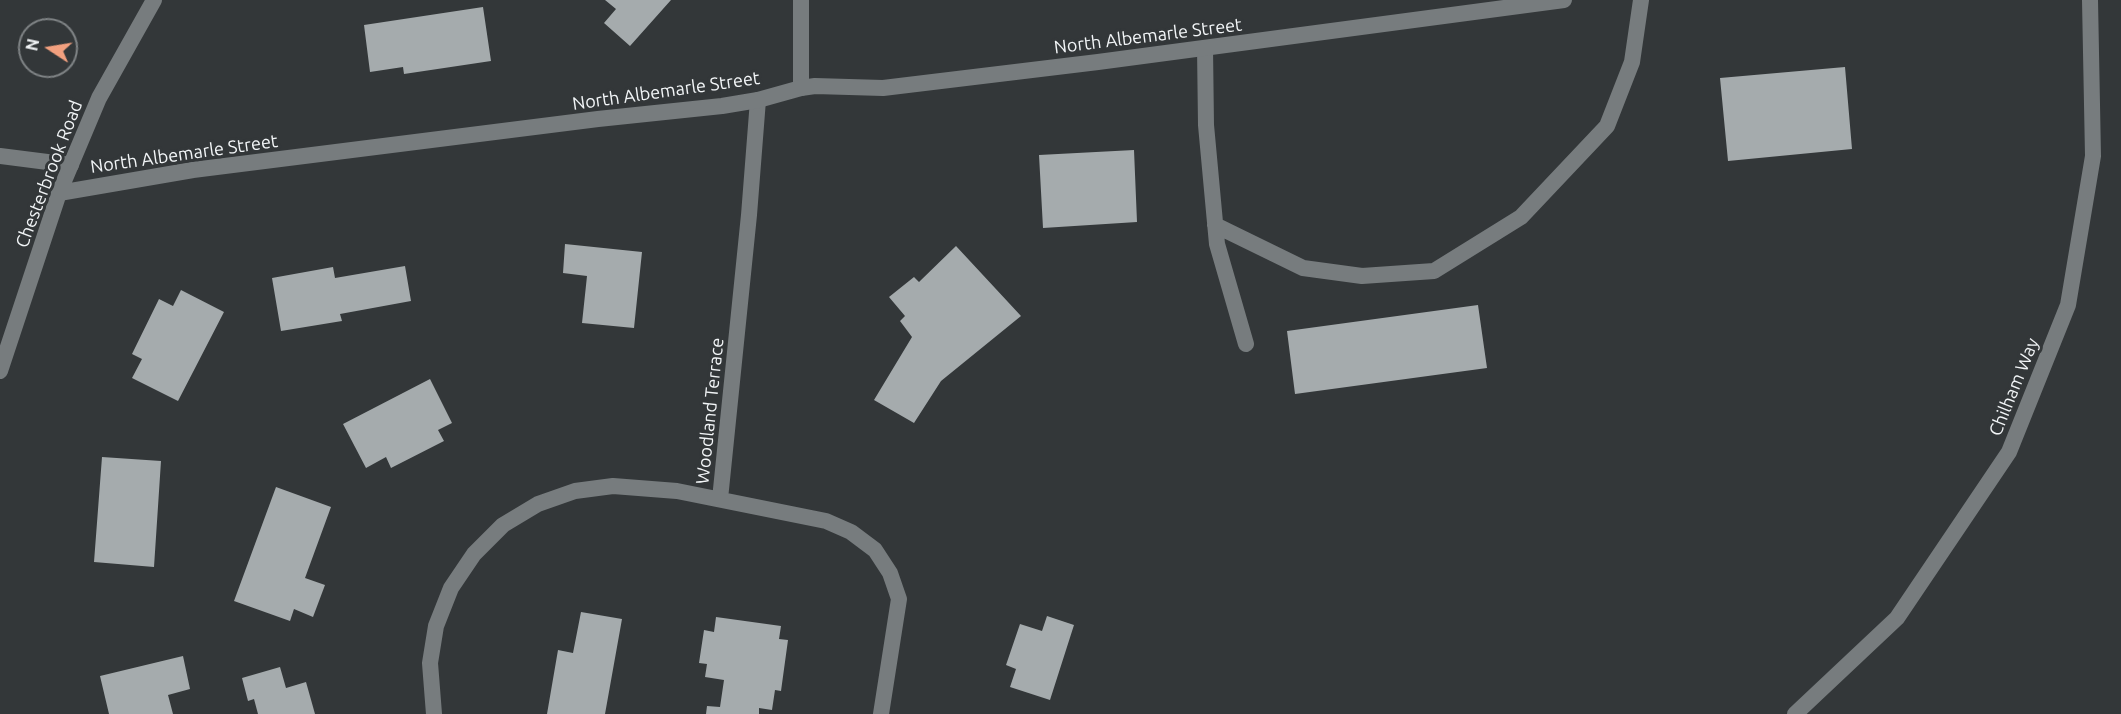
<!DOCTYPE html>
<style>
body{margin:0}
#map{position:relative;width:2121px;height:714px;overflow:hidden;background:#333739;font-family:Ubuntu,sans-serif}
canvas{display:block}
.north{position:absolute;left:18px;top:18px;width:60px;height:60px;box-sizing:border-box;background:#333739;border:2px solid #7f8385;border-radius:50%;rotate:282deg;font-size:16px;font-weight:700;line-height:24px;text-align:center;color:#f2f5f7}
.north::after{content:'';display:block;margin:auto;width:21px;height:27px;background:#f2a07f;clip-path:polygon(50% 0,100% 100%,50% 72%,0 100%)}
</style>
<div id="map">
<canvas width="2121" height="714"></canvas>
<div class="north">N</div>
</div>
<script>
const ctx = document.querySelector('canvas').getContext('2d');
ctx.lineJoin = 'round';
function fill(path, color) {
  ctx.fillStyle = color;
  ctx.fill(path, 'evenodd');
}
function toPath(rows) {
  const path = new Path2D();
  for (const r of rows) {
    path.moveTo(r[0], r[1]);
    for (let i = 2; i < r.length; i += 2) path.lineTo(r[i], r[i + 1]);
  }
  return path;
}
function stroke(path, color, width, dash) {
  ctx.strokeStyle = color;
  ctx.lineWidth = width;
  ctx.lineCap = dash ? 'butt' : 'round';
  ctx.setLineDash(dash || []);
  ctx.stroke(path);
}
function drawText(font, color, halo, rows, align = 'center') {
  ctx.font = font + ' Ubuntu,sans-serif';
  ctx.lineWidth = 6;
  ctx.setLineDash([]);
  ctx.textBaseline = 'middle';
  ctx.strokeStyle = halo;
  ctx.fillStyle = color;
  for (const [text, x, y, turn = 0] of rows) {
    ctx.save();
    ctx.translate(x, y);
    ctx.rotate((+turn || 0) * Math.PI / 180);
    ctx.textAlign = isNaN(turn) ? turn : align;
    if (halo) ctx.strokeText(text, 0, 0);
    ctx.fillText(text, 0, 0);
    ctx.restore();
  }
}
const building = toPath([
 [605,0,671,0,630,46,604,23,616,9],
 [483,7,491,61,404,74,403,67,370,72,364,25],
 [1845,67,1852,149,1728,161,1720,78],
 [1134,150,1137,222,1043,228,1039,155],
 [565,244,642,252,634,328,582,323,587,276,563,273],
 [956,246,1021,316,941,381,914,423,874,400,912,337,900,321,905,316,889,297,914,277,919,282],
 [405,266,411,301,340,314,342,321,281,331,272,278,333,267,335,278],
 [181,290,224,312,178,401,132,378,142,359,132,354,159,299,173,306],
 [1478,305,1487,368,1295,394,1287,331],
 [430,379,452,423,438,430,444,441,391,468,386,457,366,468,343,424],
 [102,457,161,461,154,567,94,562],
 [276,487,331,507,305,578,325,585,313,617,294,609,290,621,234,601],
 [581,612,622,619,605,714,547,714,558,650,573,653],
 [1047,616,1074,625,1050,700,1010,687,1016,669,1006,665,1020,624,1042,631],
 [716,617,781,626,779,639,788,640,781,691,775,690,772,710,759,708,759,714,706,714,707,706,720,707,724,680,705,677,707,664,699,663,704,630,714,632],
 [183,656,190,689,168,695,173,714,109,714,100,676],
 [280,667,286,688,306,682,315,714,258,714,254,699,248,701,242,678]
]);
const service = toPath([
 [1205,48,1206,125,1217,244,1246,344],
 [0,156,71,165],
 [1215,225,1303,268,1362,276,1434,271,1521,217,1607,126,1632,62,1641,0]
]);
const minor = toPath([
 [801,88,801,0],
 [720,499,749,215,758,100],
 [434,714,430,663,436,626,451,588,474,554,503,525,538,504,575,491,613,486,677,491,826,521,851,532,875,550,890,573,899,599,881,714],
 [1795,714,1897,618,2009,452,2068,305,2093,156,2090,0]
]);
const tertiary = toPath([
 [59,193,193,170,598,119,722,106,758,100,801,88,815,86,883,88,1098,62,1564,0],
 [0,371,59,193,99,98,154,0]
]);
const streetNames = [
 ["North Albemarle Street",1148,36,-7],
 ["North Albemarle Street",666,91,-8],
 ["North Albemarle Street",184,154,-8],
 ["Chesterbrook Road",49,174,-69],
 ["Chilham Way",2014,387,-68],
 ["Woodland Terrace",710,411,-84]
];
fill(building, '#a5abad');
stroke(service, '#777c7e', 16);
stroke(minor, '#777c7e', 16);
stroke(tertiary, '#777c7e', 16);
drawText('18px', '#f2f5f7', '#333739', streetNames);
</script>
